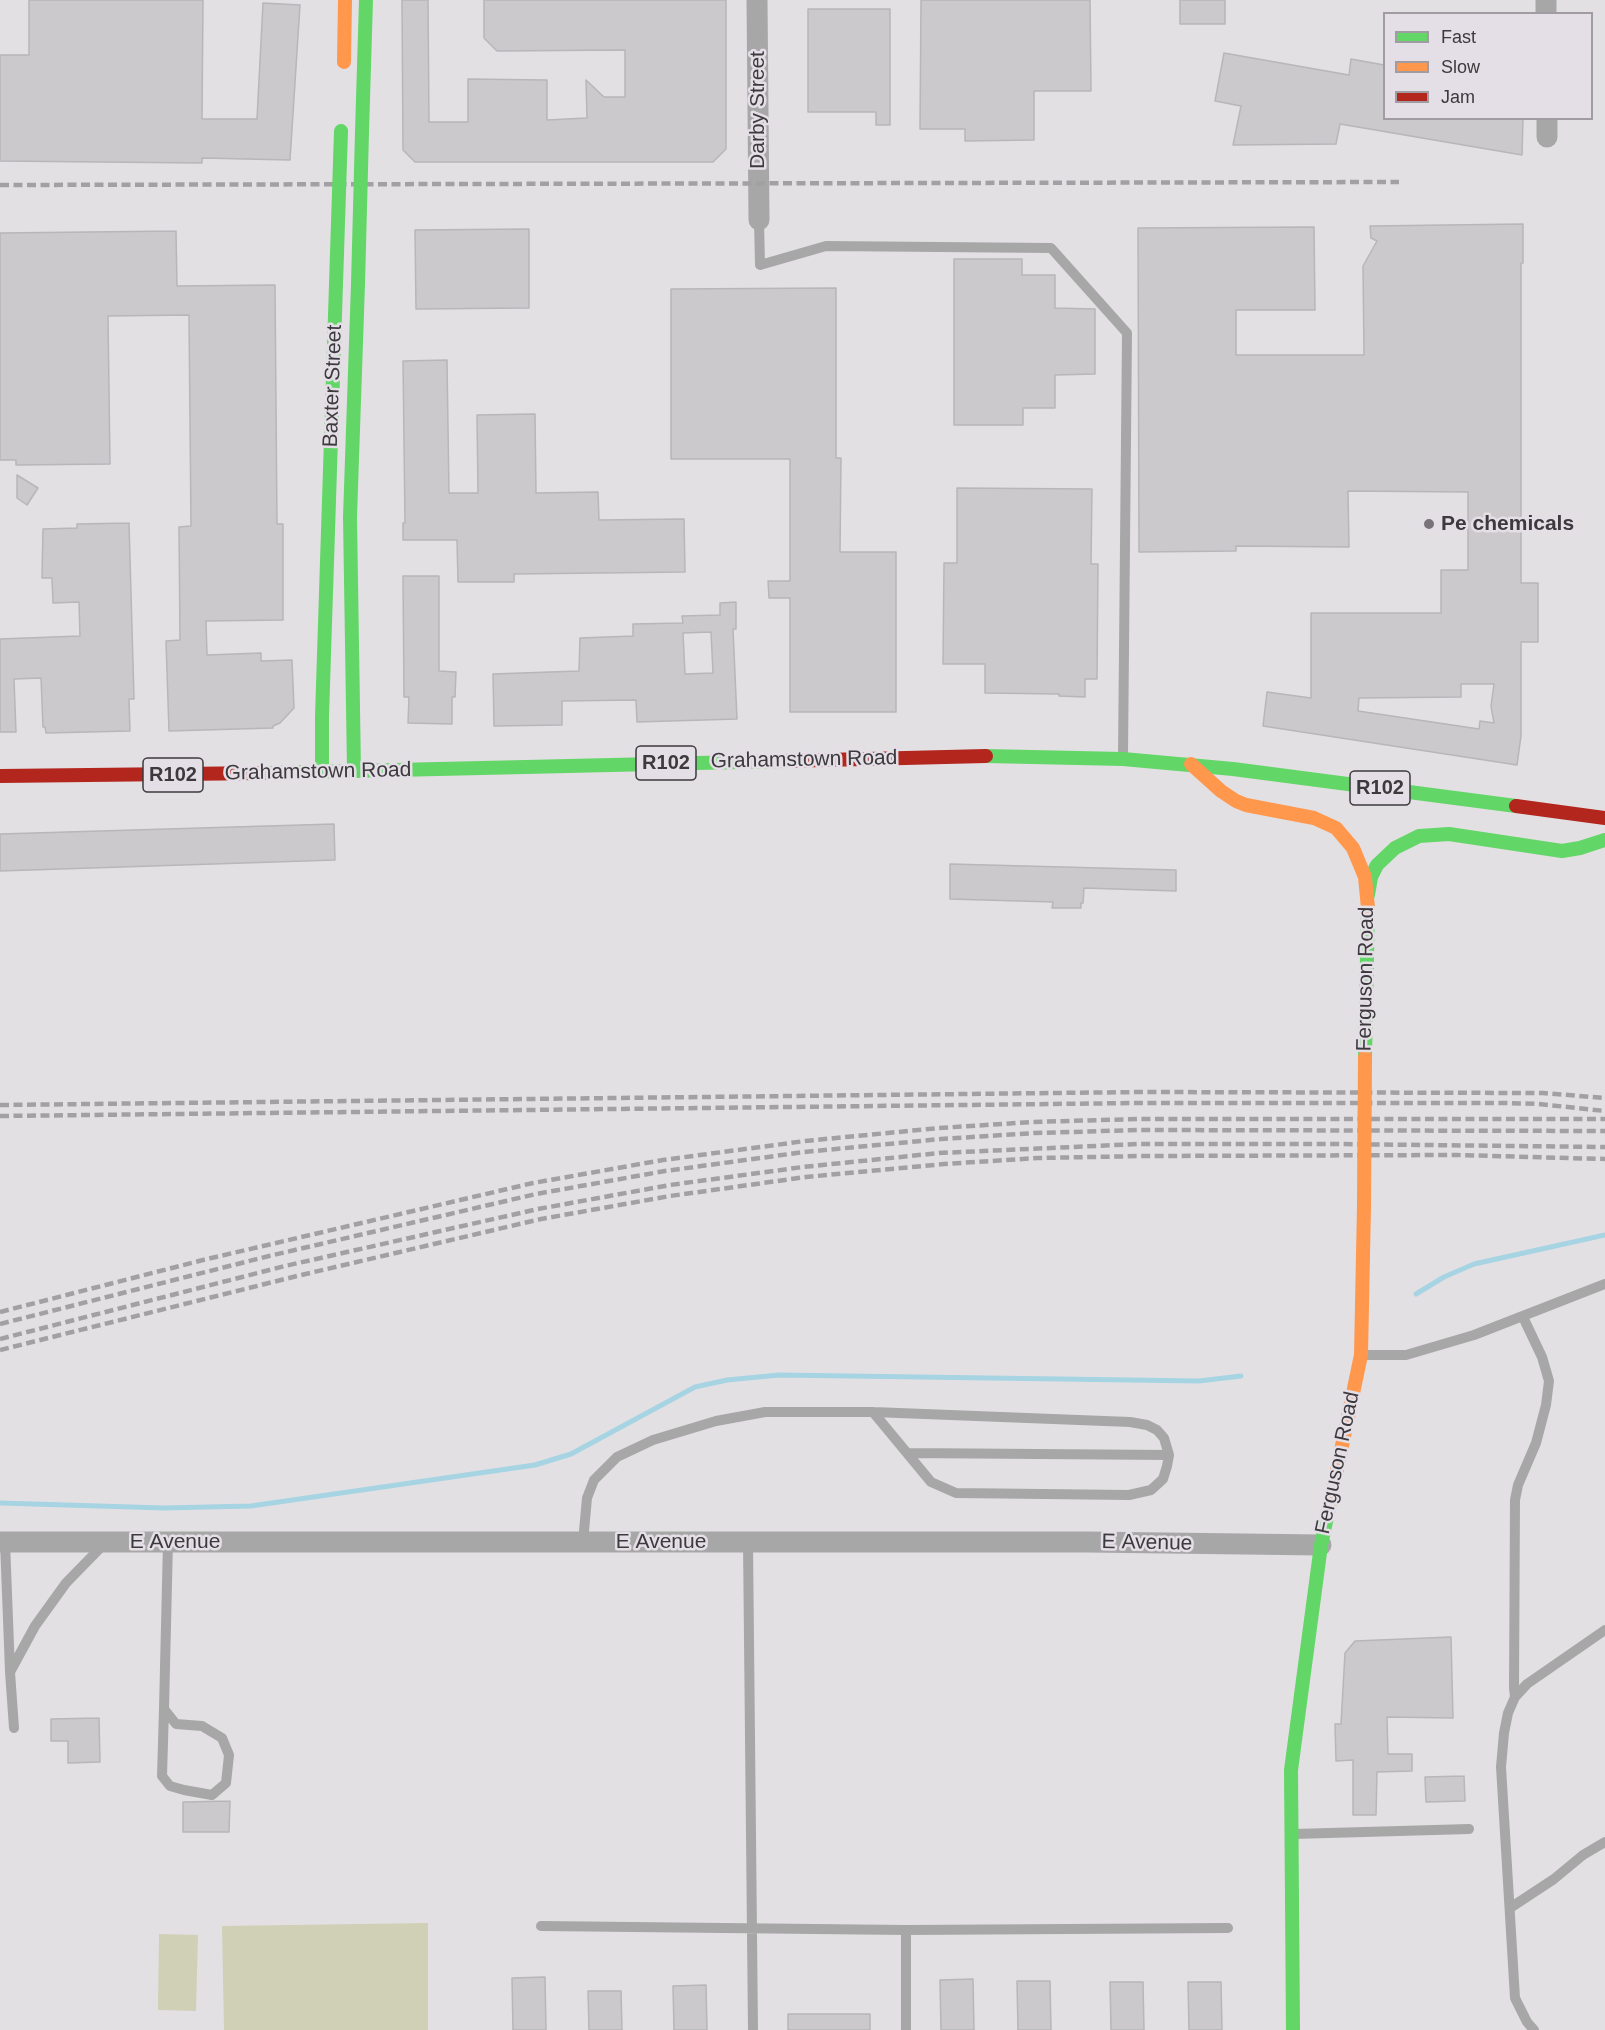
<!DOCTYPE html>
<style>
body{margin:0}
#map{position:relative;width:1605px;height:2030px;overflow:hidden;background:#e3e0e4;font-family:Helvetica,sans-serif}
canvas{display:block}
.legend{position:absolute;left:1383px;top:12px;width:210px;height:108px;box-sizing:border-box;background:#e4dee6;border:2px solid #a19ca2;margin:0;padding:8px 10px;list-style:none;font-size:18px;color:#3c3a3d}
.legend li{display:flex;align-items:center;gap:12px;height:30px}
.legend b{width:30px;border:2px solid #a19ca2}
</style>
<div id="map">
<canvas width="1605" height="2030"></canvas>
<ul class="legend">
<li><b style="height:8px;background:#63d668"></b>Fast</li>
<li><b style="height:8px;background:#ff974d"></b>Slow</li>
<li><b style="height:8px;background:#b3261e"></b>Jam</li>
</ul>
</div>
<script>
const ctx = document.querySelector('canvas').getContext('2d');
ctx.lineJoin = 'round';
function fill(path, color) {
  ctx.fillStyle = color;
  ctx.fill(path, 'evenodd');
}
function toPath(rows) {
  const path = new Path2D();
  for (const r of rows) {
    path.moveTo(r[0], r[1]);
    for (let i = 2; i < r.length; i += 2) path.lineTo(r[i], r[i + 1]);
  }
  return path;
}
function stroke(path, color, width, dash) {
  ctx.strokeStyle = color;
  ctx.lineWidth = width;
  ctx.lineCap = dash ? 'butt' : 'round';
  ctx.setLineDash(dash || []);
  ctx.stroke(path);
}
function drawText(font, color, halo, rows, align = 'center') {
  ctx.font = font + ' Helvetica,sans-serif';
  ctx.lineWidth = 5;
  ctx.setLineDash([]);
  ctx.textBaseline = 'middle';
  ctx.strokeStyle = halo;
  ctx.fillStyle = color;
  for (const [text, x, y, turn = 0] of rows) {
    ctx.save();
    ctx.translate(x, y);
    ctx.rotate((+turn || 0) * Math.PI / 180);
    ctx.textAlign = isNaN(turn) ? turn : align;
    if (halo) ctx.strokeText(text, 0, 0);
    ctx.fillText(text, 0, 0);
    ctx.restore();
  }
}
const green = toPath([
 [428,1923,428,2030,224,2030,222,1926],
 [159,1934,198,1935,196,2011,158,2010]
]);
const stream = toPath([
 [1416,1294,1444,1277,1474,1264,1605,1235],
 [0,1503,164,1508,251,1506,535,1465,571,1454,695,1387,727,1380,779,1375,1199,1381,1241,1376]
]);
const building = toPath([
 [29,0,203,0,202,119,257,119,263,3,300,5,290,160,202,158,202,163,0,161,0,55,29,55,29,0],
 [402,0,428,0,429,122,468,122,468,79,547,80,547,120,587,118,586,80,604,97,625,97,625,50,497,51,484,38,484,0,726,0,726,149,713,162,415,162,403,150,402,0],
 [921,0,1090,0,1091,91,1034,91,1034,140,965,141,965,129,920,129,921,0],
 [1180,0,1225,0,1225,24,1180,24,1180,0],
 [808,9,890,9,890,125,876,125,876,112,808,112,808,9],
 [1224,53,1349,75,1351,59,1384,65,1384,118,1523,118,1522,155,1340,124,1336,144,1233,145,1241,106,1215,101,1224,53],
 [1523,224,1523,263,1521,263,1521,583,1538,583,1538,642,1521,642,1521,736,1517,765,1263,726,1267,692,1311,698,1311,613,1441,613,1441,570,1468,570,1468,492,1348,491,1349,547,1236,546,1236,551,1139,552,1138,228,1314,227,1315,310,1236,310,1236,355,1364,355,1363,266,1377,241,1371,238,1370,226,1523,224],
 [1461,684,1494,684,1491,706,1494,723,1480,721,1479,729,1358,711,1359,698,1461,697,1461,684],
 [529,229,529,308,416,309,415,230,529,229],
 [176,231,177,286,275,285,277,524,283,524,283,620,206,621,207,655,261,653,261,661,292,660,294,708,280,723,273,726,273,728,169,731,166,641,180,640,179,527,191,526,189,315,108,316,110,464,16,465,16,460,0,460,0,233,176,231],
 [954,259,1022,259,1022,275,1055,275,1055,308,1095,309,1095,374,1055,375,1055,408,1023,408,1023,425,954,425,954,259],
 [836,288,836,458,841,458,840,552,896,552,896,712,790,712,790,598,769,598,768,581,790,581,790,459,671,459,671,289,836,288],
 [447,360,449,493,478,493,477,415,535,414,536,493,598,492,599,520,684,519,685,572,514,574,514,582,458,582,457,540,403,540,403,523,405,523,403,361,447,360],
 [17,475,38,488,27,505,17,498,17,475],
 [957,488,1092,489,1091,564,1098,564,1097,679,1085,679,1085,697,1059,696,1059,694,985,693,985,664,943,664,944,563,957,563,957,488],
 [129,523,134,699,129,699,130,731,46,733,45,727,43,727,41,678,14,679,16,732,0,732,0,639,80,636,79,602,53,603,52,578,42,578,43,529,77,528,77,524,129,523],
 [403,576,439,576,439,671,456,672,455,697,452,697,452,724,408,723,409,697,404,697,403,576],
 [736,602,736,629,733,629,737,719,637,722,636,700,562,701,562,725,494,726,493,674,579,671,580,638,633,636,633,624,683,623,682,616,720,615,720,603,736,602],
 [711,632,713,673,685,674,683,633,711,632],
 [334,824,335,860,0,871,0,834,334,824],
 [950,864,1176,870,1176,891,1084,888,1083,903,1081,903,1081,908,1052,908,1053,902,950,899,950,864],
 [1451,1637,1453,1718,1387,1717,1388,1754,1412,1754,1412,1771,1377,1772,1376,1815,1353,1815,1353,1760,1336,1761,1335,1724,1341,1724,1345,1653,1355,1641,1451,1637],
 [99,1718,100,1762,68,1763,68,1741,51,1741,51,1719,99,1718],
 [1464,1776,1465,1801,1426,1802,1425,1777,1464,1776],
 [230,1801,229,1832,183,1832,183,1802,230,1801],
 [545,1977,546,2030,513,2030,512,1978,545,1977],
 [973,1979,974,2030,941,2030,940,1980,973,1979],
 [1017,1981,1050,1981,1051,2030,1018,2030,1017,1981],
 [1110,1982,1143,1982,1144,2030,1111,2030,1110,1982],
 [1188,1982,1221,1982,1222,2030,1189,2030,1188,1982],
 [706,1985,707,2030,674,2030,673,1986,706,1985],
 [588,1991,621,1991,622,2030,589,2030,588,1991],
 [788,2014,870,2014,870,2030,788,2030,788,2014]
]);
const lane = toPath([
 [759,220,760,265,826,246,1051,248,1127,333,1123,755],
 [1363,1355,1406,1355,1474,1335,1605,1284],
 [907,1453,1169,1455],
 [5,1542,10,1671],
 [583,1542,587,1498,594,1480,617,1457,653,1440,716,1421,765,1412,873,1412,1130,1422,1147,1425,1157,1430,1164,1438,1169,1455,1167,1466,1163,1479,1151,1490,1129,1495,956,1493,931,1482,873,1412],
 [748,1542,753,2030],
 [1515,1697,1514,1688,1515,1500,1518,1485,1536,1443,1546,1405,1549,1381,1542,1357,1523,1317],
 [164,1709,176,1724,202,1726,222,1738,229,1755,226,1783,212,1795,184,1790,170,1786,162,1776,164,1709,168,1542],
 [14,1728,10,1672,35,1626,66,1583,106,1542],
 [1294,1834,1469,1829],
 [1510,1908,1554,1879,1583,1855,1605,1842],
 [541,1926,906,1930,1228,1928],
 [906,2030,906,1930],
 [1534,2030,1527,2022,1515,1998,1501,1767,1504,1733,1508,1713,1515,1697,1527,1684,1605,1630]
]);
const street = toPath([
 [757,0,759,220],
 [1546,0,1546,14],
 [1547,118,1547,137],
 [0,1542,1087,1542,1321,1545]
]);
const fast = toPath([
 [362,132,366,0],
 [986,756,1123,759,1233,769,1516,806],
 [354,771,350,517,358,284],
 [322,772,322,716,336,284],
 [266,773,784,761],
 [1368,895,1371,877,1377,865,1395,848,1419,836,1449,834,1562,851,1580,848,1605,840],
 [1365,1057,1368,908],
 [1293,2030,1291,1770,1321,1545,1330,1503]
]);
const slow = toPath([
 [344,62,345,0],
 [1191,764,1221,791,1236,801,1246,805,1314,818,1336,828,1353,848,1365,877,1368,908],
 [1330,1503,1361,1355,1364,1206]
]);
const jam = toPath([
 [784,761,986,756],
 [0,776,266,773],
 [1516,806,1605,818]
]);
const rail = toPath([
 [0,185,1399,182],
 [0,1105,1141,1092,1543,1093,1605,1098],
 [0,1116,1138,1103,1505,1103,1539,1104,1605,1111],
 [0,1312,203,1260,533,1183,663,1160,805,1141,939,1128,1033,1122,1140,1119,1605,1119],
 [0,1324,269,1256,536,1194,665,1171,804,1152,941,1139,1035,1133,1140,1130,1605,1131],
 [0,1339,285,1266,538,1209,670,1185,803,1167,939,1153,1139,1144,1333,1144,1605,1147],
 [0,1350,297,1276,541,1219,670,1196,806,1177,944,1164,1038,1158,1143,1156,1456,1155,1605,1159]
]);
const fastBridge = toPath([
 [336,284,341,131],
 [358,284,362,132]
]);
const slowBridge = toPath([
 [1364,1206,1365,1057]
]);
const markers = [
 [1429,524,6,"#767477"]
];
const shields = [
 [666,763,60],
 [173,775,60],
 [1380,788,60]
];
const shieldNames = [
 ["R102",666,763],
 ["R102",173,775],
 ["R102",1380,788]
];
const streetNames = [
 ["Darby Street",758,110,-90],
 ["Baxter Street",333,386,-88],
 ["Grahamstown Road",804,760,-1],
 ["Grahamstown Road",318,772,-1],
 ["Ferguson Road",1366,979,-89],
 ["Ferguson Road",1338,1463,-78],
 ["E Avenue",175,1542],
 ["E Avenue",661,1542],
 ["E Avenue",1147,1543,1]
];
const poiNames = [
 ["Pe chemicals",1441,524]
];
fill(green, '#cfd0b6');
stroke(stream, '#a6d4e3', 5);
fill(building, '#cbc9cc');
stroke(building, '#b7b6b9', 1.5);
stroke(lane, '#a8a7a8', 10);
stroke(street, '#a8a7a8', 21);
stroke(fast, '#63d668', 14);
stroke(slow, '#ff974d', 14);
stroke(jam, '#b3261e', 14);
stroke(rail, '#a2a0a3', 4.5, [9, 4.5]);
stroke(fastBridge, '#63d668', 14);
stroke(slowBridge, '#ff974d', 14);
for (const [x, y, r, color] of markers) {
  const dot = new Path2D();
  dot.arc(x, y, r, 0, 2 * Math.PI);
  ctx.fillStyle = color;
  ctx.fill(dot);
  stroke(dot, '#e4dee6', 2);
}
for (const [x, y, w] of shields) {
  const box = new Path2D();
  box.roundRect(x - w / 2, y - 17, w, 34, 4.5);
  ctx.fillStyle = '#e4dee6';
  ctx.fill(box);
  stroke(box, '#3c3a3d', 1.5);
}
drawText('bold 20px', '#3c3a3d', null, shieldNames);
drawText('21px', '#3c3a3d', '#e4dee6', streetNames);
drawText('bold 21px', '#3c3a3d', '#e4dee6', poiNames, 'left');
</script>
